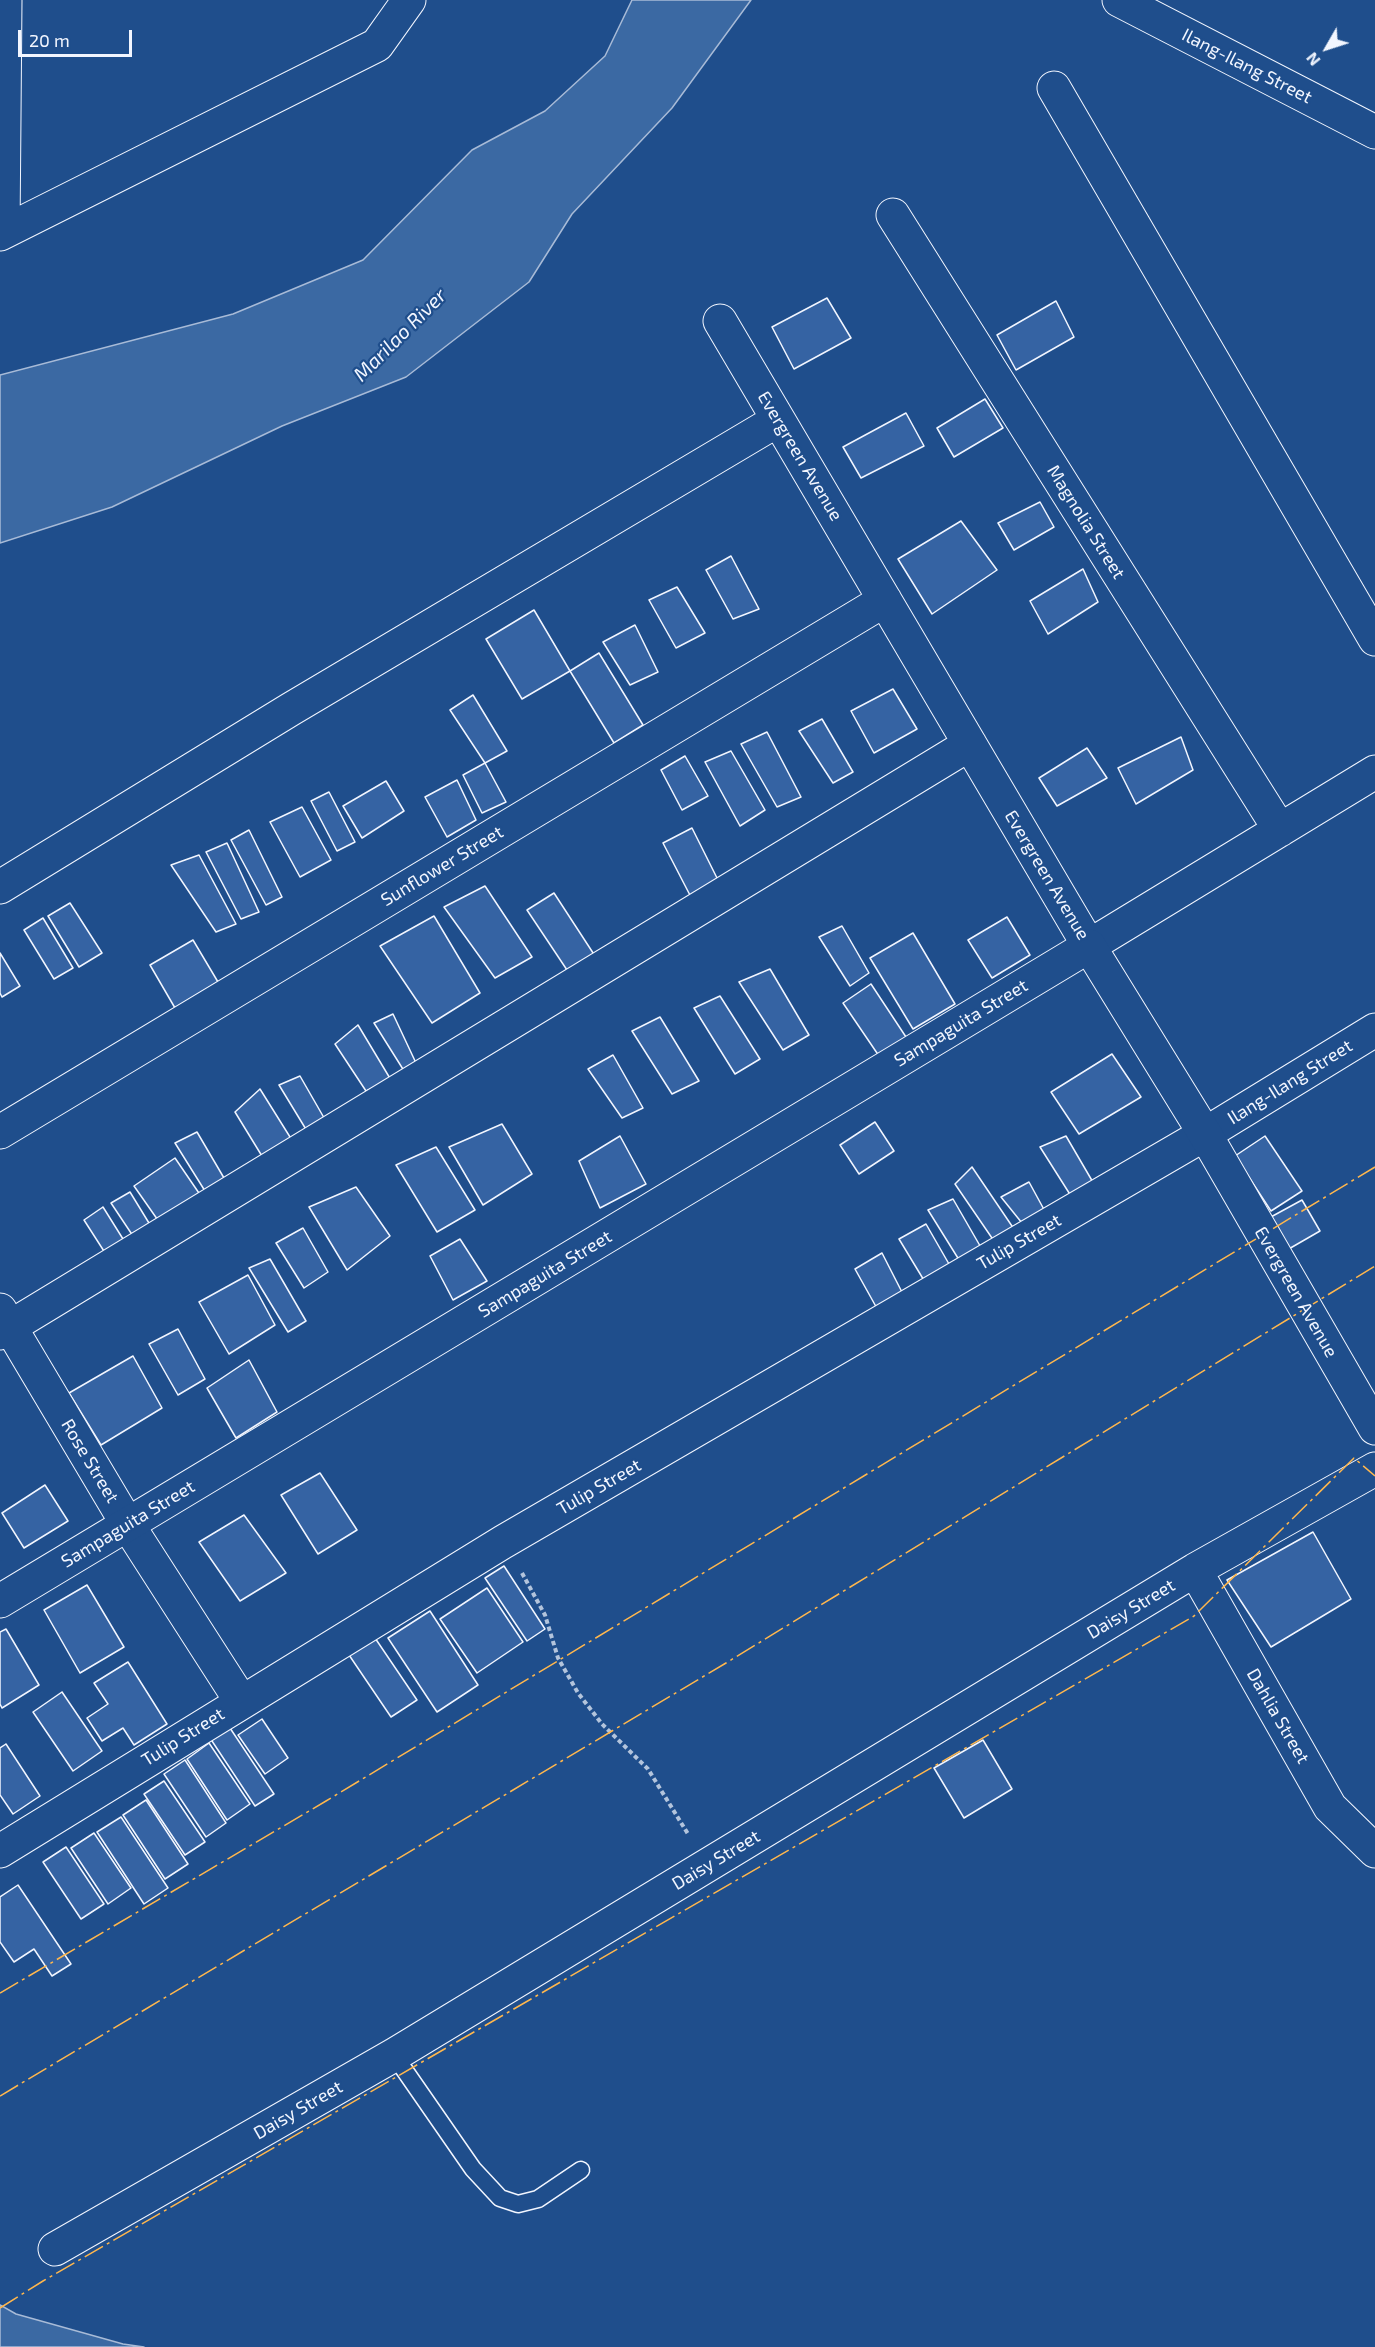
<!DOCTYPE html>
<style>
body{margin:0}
#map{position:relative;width:1375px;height:2347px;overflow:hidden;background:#1f4e8c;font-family:"Exo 2",sans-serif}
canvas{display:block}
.north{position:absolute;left:1297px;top:18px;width:60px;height:60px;-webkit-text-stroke:4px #1f4e8c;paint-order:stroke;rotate:231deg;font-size:16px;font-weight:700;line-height:24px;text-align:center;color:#f2f6ff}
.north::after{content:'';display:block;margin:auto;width:21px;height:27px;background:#f2f6ff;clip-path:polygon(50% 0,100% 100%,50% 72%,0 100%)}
.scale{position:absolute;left:18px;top:30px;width:114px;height:27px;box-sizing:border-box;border:3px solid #f2f6ff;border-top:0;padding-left:8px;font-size:18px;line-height:21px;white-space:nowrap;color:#f2f6ff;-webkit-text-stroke:4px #1f4e8c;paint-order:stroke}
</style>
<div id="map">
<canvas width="1375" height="2347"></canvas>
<div class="north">N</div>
<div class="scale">20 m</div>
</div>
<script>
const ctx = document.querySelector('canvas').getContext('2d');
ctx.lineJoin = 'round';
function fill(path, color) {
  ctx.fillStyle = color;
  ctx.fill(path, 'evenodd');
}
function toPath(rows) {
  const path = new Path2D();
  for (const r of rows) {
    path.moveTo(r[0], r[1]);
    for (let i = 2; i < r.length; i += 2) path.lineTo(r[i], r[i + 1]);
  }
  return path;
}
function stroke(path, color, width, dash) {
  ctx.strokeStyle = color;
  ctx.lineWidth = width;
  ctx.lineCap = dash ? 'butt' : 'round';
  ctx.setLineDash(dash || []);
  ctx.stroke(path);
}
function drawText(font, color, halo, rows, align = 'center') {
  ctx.font = font + ' "Exo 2",sans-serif';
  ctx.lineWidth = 4.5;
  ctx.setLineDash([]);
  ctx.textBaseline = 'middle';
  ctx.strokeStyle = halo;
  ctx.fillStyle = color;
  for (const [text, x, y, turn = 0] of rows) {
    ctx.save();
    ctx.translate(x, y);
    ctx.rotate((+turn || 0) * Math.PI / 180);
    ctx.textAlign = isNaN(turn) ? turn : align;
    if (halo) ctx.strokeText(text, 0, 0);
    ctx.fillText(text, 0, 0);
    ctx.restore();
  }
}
const water = toPath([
 [632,0,751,0,672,108,572,214,529,282,406,377,282,426,112,507,0,543,0,375,233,314,363,260,472,150,545,111,605,56,632,0],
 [0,2305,16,2314,123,2344,144,2347,0,2347,0,2305]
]);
const building = toPath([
 [827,298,851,338,794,369,772,327,827,298],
 [1056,301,1074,337,1016,370,997,335,1056,301],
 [985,399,1003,428,954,457,937,428,985,399],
 [906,413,924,446,861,478,843,447,906,413],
 [1040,502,1054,527,1014,550,998,523,1040,502],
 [961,521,997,570,932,614,898,559,961,521],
 [731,556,759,609,733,619,706,570,731,556],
 [1083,569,1098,602,1048,634,1030,601,1083,569],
 [677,587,705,633,676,648,649,600,677,587],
 [534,610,570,671,522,699,486,639,534,610],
 [635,625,658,672,630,685,603,642,635,625],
 [599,653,643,725,614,743,570,671,599,653],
 [893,689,917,729,874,753,851,711,893,689],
 [473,695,507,751,485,763,450,710,473,695],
 [822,719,853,772,833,783,799,731,822,719],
 [767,732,801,797,777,807,741,744,767,732],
 [1181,737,1193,770,1136,804,1118,768,1181,737],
 [1087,748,1107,778,1057,806,1039,778,1087,748],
 [731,751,765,810,740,826,705,762,731,751],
 [685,756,708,796,682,810,661,770,685,756],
 [485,763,506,802,482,813,463,775,485,763],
 [457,780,476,820,447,837,425,797,457,780],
 [386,781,404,811,362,838,343,806,386,781],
 [329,792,355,842,337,851,311,801,329,792],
 [302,807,331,860,300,877,270,822,302,807],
 [692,828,721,886,693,901,663,843,692,828],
 [249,830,282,897,266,905,231,840,249,830],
 [227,843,259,912,241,919,206,852,227,843],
 [199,855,236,924,216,932,171,865,199,855],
 [485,886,532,957,495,978,444,907,485,886],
 [554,893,597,959,571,976,527,910,554,893],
 [70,903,102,953,79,967,48,916,70,903],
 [434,916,480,993,432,1023,380,946,434,916],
 [1007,917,1030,955,992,978,968,940,1007,917],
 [43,918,73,968,54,979,24,930,43,918],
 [842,926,869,973,850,986,819,937,842,926],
 [913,933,955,1004,913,1029,870,958,913,933],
 [193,940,218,982,175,1008,150,965,193,940],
 [0,953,20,986,2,997,0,993,0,953],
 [770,969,809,1035,783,1050,739,982,770,969],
 [871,984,906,1037,879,1056,843,1003,871,984],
 [720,996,760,1059,735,1074,694,1008,720,996],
 [393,1014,416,1063,406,1074,374,1023,393,1014],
 [660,1017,699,1081,672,1094,632,1031,660,1017],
 [358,1025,391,1080,366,1091,335,1044,358,1025],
 [1112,1054,1141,1097,1079,1134,1051,1092,1112,1054],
 [613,1055,643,1108,622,1118,588,1069,613,1055],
 [300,1076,327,1123,307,1131,279,1085,300,1076],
 [260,1089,295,1145,265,1161,235,1112,260,1089],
 [875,1122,894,1151,859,1174,840,1145,875,1122],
 [502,1124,532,1174,483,1205,449,1147,502,1124],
 [197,1132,224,1178,205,1191,175,1143,197,1132],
 [620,1136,646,1184,600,1208,579,1161,620,1136],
 [1066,1136,1094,1184,1071,1196,1040,1147,1066,1136],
 [1265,1136,1302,1191,1271,1211,1235,1156,1265,1136],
 [436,1147,475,1210,437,1232,396,1165,436,1147],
 [175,1158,203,1199,162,1226,134,1186,175,1158],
 [972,1167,1016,1232,994,1241,955,1184,972,1167],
 [1029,1182,1047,1215,1026,1228,1001,1197,1029,1182],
 [356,1187,390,1236,347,1270,309,1207,356,1187],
 [130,1192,152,1228,135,1239,111,1203,130,1192],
 [953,1199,983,1251,961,1263,928,1210,953,1199],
 [1302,1200,1320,1231,1287,1250,1269,1218,1302,1200],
 [103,1207,128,1247,109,1259,84,1220,103,1207],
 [926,1224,953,1271,928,1287,899,1239,926,1224],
 [303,1228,328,1272,304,1288,276,1243,303,1228],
 [460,1239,487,1281,453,1300,430,1256,460,1239],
 [882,1253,905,1298,879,1312,855,1269,882,1253],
 [270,1259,306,1321,288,1332,249,1268,270,1259],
 [248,1275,275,1325,229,1354,199,1302,248,1275],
 [178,1329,205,1379,178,1395,149,1344,178,1329],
 [133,1356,162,1408,101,1445,69,1393,133,1356],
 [249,1360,277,1412,236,1438,207,1388,249,1360],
 [320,1473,357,1530,318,1554,281,1495,320,1473],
 [45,1485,68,1521,24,1548,2,1513,45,1485],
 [244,1515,286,1573,240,1601,199,1542,244,1515],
 [1313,1532,1351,1599,1271,1647,1227,1580,1313,1532],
 [504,1566,545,1629,527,1641,485,1578,504,1566],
 [87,1585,124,1647,80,1673,44,1610,87,1585],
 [487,1588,523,1642,477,1673,440,1619,487,1588],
 [430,1611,478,1685,437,1712,388,1638,430,1611],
 [6,1629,39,1685,2,1708,0,1704,0,1632,6,1629],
 [373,1635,417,1700,391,1717,347,1652,373,1635],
 [128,1662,167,1724,134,1745,123,1728,102,1741,87,1718,108,1704,94,1683,128,1662],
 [62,1692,102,1751,73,1771,33,1712,62,1692],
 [262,1719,288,1758,265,1774,238,1735,262,1719],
 [228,1725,274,1794,255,1806,210,1738,228,1725],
 [983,1740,1012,1789,964,1818,934,1768,983,1740],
 [209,1743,250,1804,227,1820,187,1759,209,1743],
 [6,1744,40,1796,13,1814,0,1795,0,1748,6,1744],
 [185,1760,226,1823,206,1837,164,1774,185,1760],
 [164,1781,205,1842,185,1855,144,1794,164,1781],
 [146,1800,188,1864,165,1879,123,1815,146,1800],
 [121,1817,168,1888,144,1904,97,1832,121,1817],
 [94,1833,131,1888,108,1904,71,1848,94,1833],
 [66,1847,104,1904,81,1919,43,1862,66,1847],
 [18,1885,71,1964,52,1976,34,1949,14,1962,0,1942,0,1897,18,1885]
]);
const path = toPath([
 [522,1573,545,1615,558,1658,578,1693,602,1724,648,1769,688,1834]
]);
const lane = toPath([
 [394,2055,473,2169,500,2198,518,2204,538,2199,581,2170]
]);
const street = toPath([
 [1119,0,1375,132],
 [1054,88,1375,639],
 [893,215,1280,830],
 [3,232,5,0],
 [0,234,377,45,409,0],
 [720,321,1089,946,1375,772],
 [0,887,291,709,778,420],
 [0,1132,885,600],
 [0,1310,128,1525,241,1701],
 [0,1333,970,744],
 [1195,1570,1330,1807,1375,1851],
 [0,1851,503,1542,1205,1134,1375,1030],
 [55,2249,394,2055,1195,1570,1375,1469]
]);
const secondary = toPath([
 [0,1601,1089,946,1205,1134,1375,1428]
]);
const power = toPath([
 [0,1993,326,1801,1375,1167],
 [0,2096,726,1663,1375,1266],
 [0,2308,43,2281,1194,1616,1354,1458,1375,1476]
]);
const streetNames = [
 ["Ilang-Ilang Street",1247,66,27],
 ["Evergreen Avenue",800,456,59],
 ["Magnolia Street",1086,522,58],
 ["Sunflower Street",442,866,-31],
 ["Evergreen Avenue",1047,875,59],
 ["Sampaguita Street",961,1023,-31],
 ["Ilang-Ilang Street",1290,1082,-32],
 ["Tulip Street",1019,1242,-30],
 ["Sampaguita Street",545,1274,-31],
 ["Evergreen Avenue",1296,1292,60],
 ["Rose Street",90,1461,59],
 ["Tulip Street",599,1487,-30],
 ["Sampaguita Street",128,1524,-31],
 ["Daisy Street",1131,1609,-31],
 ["Dahlia Street",1278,1716,60],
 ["Tulip Street",183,1737,-32],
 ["Daisy Street",716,1860,-31],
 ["Daisy Street",298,2110,-30]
];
const waterNames = [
 ["Marilao River",400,335,-45]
];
fill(water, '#3b69a3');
stroke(water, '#a8bbd7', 1.5);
fill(building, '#3563a3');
stroke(building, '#f2f6ff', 1.5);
stroke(lane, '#f2f6ff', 19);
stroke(street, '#f2f6ff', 35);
stroke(secondary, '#f2f6ff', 35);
stroke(path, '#b3c4dc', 4, [4.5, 3]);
stroke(lane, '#1f4e8c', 16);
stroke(street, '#1f4e8c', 33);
stroke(secondary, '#1f4e8c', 33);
stroke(power, '#ffb74d', 1.5, [21, 4.5, 3, 4.5]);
drawText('18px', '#f2f6ff', '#1f4e8c', streetNames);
drawText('italic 20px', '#f2f6ff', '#1f4e8c', waterNames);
</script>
